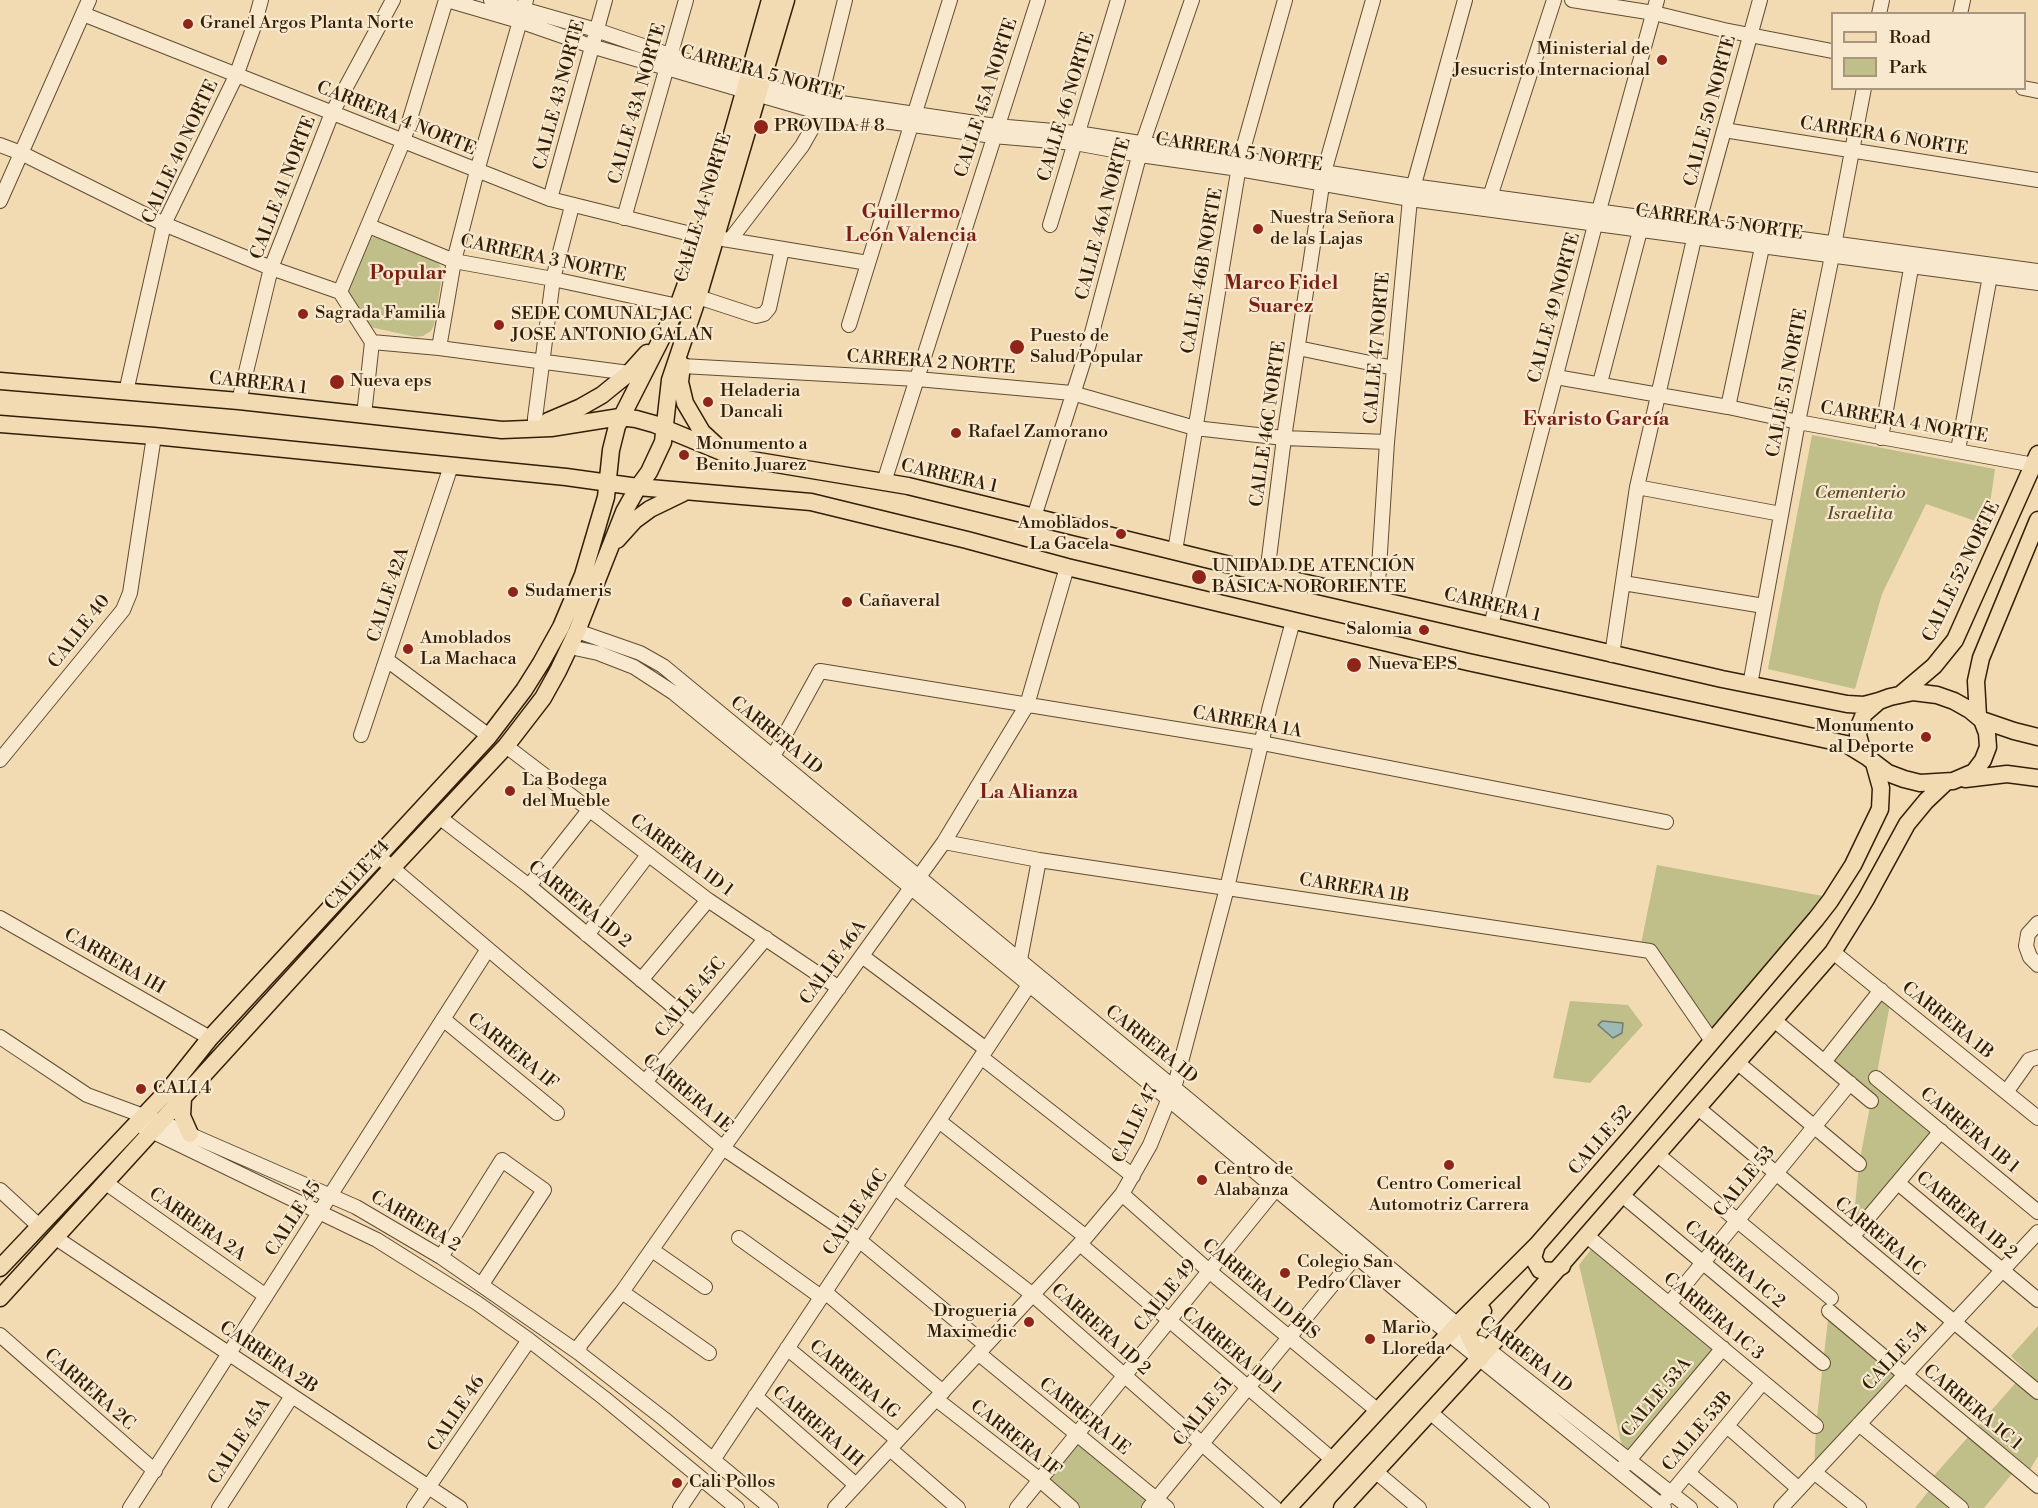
<!DOCTYPE html>
<meta charset="utf-8">
<style>
body{margin:0}
#map{position:relative;width:2038px;height:1508px;overflow:hidden;background:#f2dbb3;font-family:"Libre Bodoni",serif}
canvas{display:block}
.legend{position:absolute;left:1831px;top:12px;width:195px;height:78px;box-sizing:border-box;background:#f7e8ce;border:2px solid #a8977e;margin:0;padding:8px 10px;list-style:none;font-size:18px;color:#311e06}
.legend li{display:flex;align-items:center;gap:12px;height:30px}
.legend b{width:30px;border:2px solid #a8977e}
</style>
<div id="map">
<canvas width="2038" height="1508"></canvas>
<ul class="legend">
<li><b style="height:8px;background:#f2dbb3"></b>Road</li>
<li><b style="height:16px;background:#c0be89"></b>Park</li>
</ul>
</div>
<script>
const ctx = document.querySelector('canvas').getContext('2d');
ctx.lineJoin = 'round';
function fill(path, color) {
  ctx.fillStyle = color;
  ctx.fill(path, 'evenodd');
}
function toPath(rows) {
  const path = new Path2D();
  for (const r of rows) {
    path.moveTo(r[0], r[1]);
    for (let i = 2; i < r.length; i += 2) path.lineTo(r[i], r[i + 1]);
  }
  return path;
}
function stroke(path, color, width, dash) {
  ctx.strokeStyle = color;
  ctx.lineWidth = width;
  ctx.lineCap = dash ? 'butt' : 'round';
  ctx.setLineDash(dash || []);
  ctx.stroke(path);
}
function drawText(font, color, halo, rows, align = 'center') {
  ctx.font = font + ' "Libre Bodoni",serif';
  ctx.lineWidth = 4.5;
  ctx.setLineDash([]);
  ctx.textBaseline = 'middle';
  ctx.strokeStyle = halo;
  ctx.fillStyle = color;
  for (const [text, x, y, turn = 0] of rows) {
    ctx.save();
    ctx.translate(x, y);
    ctx.rotate((+turn || 0) * Math.PI / 180);
    ctx.textAlign = isNaN(turn) ? turn : align;
    if (halo) ctx.strokeText(text, 0, 0);
    ctx.fillText(text, 0, 0);
    ctx.restore();
  }
}
const green = toPath([
 [374,237,435,259,441,267,442,276,434,325,431,331,423,336,416,337,370,327,345,290,369,239],
 [1812,435,1995,469,1987,525,1926,504,1882,594,1855,689,1768,669],
 [1657,865,1823,896,1830,901,1712,1041,1640,949],
 [1881,990,1891,999,1876,1078,1941,1131,1852,1237,1859,1164,1871,1101,1824,1062],
 [1570,1001,1628,1005,1643,1025,1590,1083,1553,1078],
 [1593,1247,1714,1347,1629,1452,1622,1446,1579,1265],
 [1829,1311,1904,1375,1814,1472,1816,1426],
 [2038,1326,2038,1456,2026,1476,2016,1469,1984,1508,1915,1508,1936,1482,1932,1478,2026,1371,2011,1356],
 [1077,1434,1156,1499,1149,1508,1072,1508,1040,1480]
]);
const water = toPath([
 [1602,1021,1623,1023,1622,1033,1613,1038,1598,1025,1602,1021]
]);
const minor = toPath([
 [447,0,519,21,591,46,818,112,993,136,1075,143,1140,155,1239,169,1410,199,2038,283],
 [491,0,596,30,740,79,821,100,996,126,1077,133,1412,186,2038,271],
 [1572,0,1654,13,1724,30,1832,51],
 [83,14,550,199,703,237],
 [1879,14,1882,0],
 [1960,14,1963,0],
 [2023,88,2038,91],
 [1724,130,2038,180],
 [0,145,21,153,164,224,271,268,340,292],
 [550,199,605,0],
 [0,201,89,0],
 [1488,203,1554,0],
 [624,218,686,0],
 [1050,225,1118,0],
 [369,226,454,261,553,279,678,306],
 [723,239,868,263],
 [730,240,802,146,814,125,845,0],
 [340,292,403,142,446,0],
 [340,292,372,342,364,415],
 [698,297,756,316,764,314,769,308,782,249],
 [849,325,950,0],
 [372,342,439,348,629,373],
 [439,348,454,261,477,171,526,0],
 [1298,348,1394,368],
 [682,366,917,379,1072,393,1195,428,1284,438,1387,442],
 [1556,377,1728,407,1798,422,2034,465],
 [1600,383,1642,223],
 [126,392,164,224,236,76,254,26,261,0],
 [239,401,271,268,332,113,393,0],
 [1728,407,1764,238],
 [535,425,535,418,553,279,572,206],
 [1881,438,1913,257],
 [1958,450,1990,276],
 [884,482,1038,0],
 [1637,487,1781,514],
 [1034,517,1089,344,1142,145,1192,0],
 [1175,551,1240,160,1285,0],
 [1267,574,1284,438,1324,172,1373,0],
 [1623,583,1764,606],
 [1377,599,1387,442,1410,199,1465,0],
 [1491,625,1595,225,1657,0],
 [577,631,640,653,663,666,1190,1101,1465,1331],
 [570,647,598,653,634,667,674,693,1160,1092,1449,1334,1664,1508],
 [1612,655,1637,487,1694,239,1760,0],
 [387,660,489,736],
 [1750,685,1798,422,1832,256,1864,88],
 [361,735,451,466],
 [506,746,708,900,839,988],
 [0,760,123,610,130,593,154,436],
 [770,762,820,671,1262,743,1666,822],
 [439,817,529,886,693,1023],
 [944,842,1039,860,1650,951,1712,1041],
 [377,855,723,1148,859,1240,986,1345],
 [529,886,590,809],
 [0,918,210,1038],
 [2038,923,2028,934,2026,946,2030,957,2038,965],
 [587,935,648,855],
 [1833,952,2038,1118],
 [862,956,986,1049],
 [1020,960,1039,860],
 [641,980,708,900],
 [443,1019,557,1113],
 [1774,1020,1871,1101],
 [0,1037,87,1095,168,1125,356,1207,441,1257,579,1353,664,1419,771,1508],
 [981,1057,1133,1176],
 [1824,1062,1881,990],
 [1738,1063,1859,1164],
 [1876,1078,2038,1212],
 [645,1082,766,938],
 [2007,1091,2029,1060,2038,1057],
 [1698,1108,2038,1392],
 [939,1121,1086,1237],
 [143,1127,377,1240,477,1303,529,1340,604,1398,737,1508],
 [1658,1155,1831,1298],
 [106,1183,266,1296],
 [1898,1183,2038,1300],
 [894,1187,1033,1295,1275,1508],
 [0,1190,39,1226],
 [1122,1194,1209,1271,1378,1411],
 [1622,1195,1823,1363],
 [1587,1236,1816,1426],
 [1852,1237,1941,1131],
 [56,1238,460,1508],
 [739,1238,821,1297],
 [1080,1244,1333,1460],
 [652,1250,705,1287],
 [441,1257,502,1160,544,1190,482,1284],
 [622,1292,709,1353],
 [825,1292,943,1392],
 [1669,1304,1850,1083],
 [1829,1311,2038,1486],
 [0,1335,155,1471],
 [1480,1343,1690,1508],
 [787,1348,898,1440],
 [579,1353,580,1345,622,1292,723,1148,944,842,1027,705,1067,567],
 [978,1353,1167,1508],
 [755,1396,856,1485],
 [936,1399,1040,1480,1072,1508],
 [1431,1413,1542,1508],
 [1859,1424,1961,1508],
 [1727,1426,1799,1489],
 [890,1449,958,1508],
 [713,1460,1029,985],
 [1624,1466,1723,1348],
 [1375,1471,1419,1508],
 [1814,1472,1859,1508],
 [1688,1473,1730,1508],
 [1667,1498,1763,1382],
 [130,1508,488,949],
 [219,1508,292,1396],
 [414,1508,529,1340],
 [680,1508,700,1478],
 [835,1508,1086,1237,1122,1194,1150,1145,1176,1081,1227,888,1270,706,1293,621],
 [1017,1508,1275,1190],
 [1149,1508,1356,1256],
 [1781,1508,2038,1232]
]);
const major = toPath([
 [682,365,680,382,685,403,702,432,716,445],
 [0,381,239,401,502,430,551,428,620,417,636,419,654,424,734,457,908,486,1267,574,1722,679,1847,704,1864,705,1879,701],
 [548,421,581,407,602,395,629,373,647,353],
 [0,424,154,436,566,477,638,487,811,502,967,540,1067,567,1468,662,1846,744,1867,757],
 [617,540,635,520,650,509,683,493],
 [1913,692,1937,695,1954,701,1970,710,1982,720,1987,733,1988,747,1983,760,1974,772,1953,781,1920,783,1904,779,1888,773,1867,757,1862,749,1858,735,1860,724,1864,714,1879,701,1890,697,1913,692],
 [1901,694,1934,666,1955,640,2038,454],
 [1978,716,1976,681,1981,658,2038,520],
 [1982,720,2014,731,2038,737],
 [1965,779,2007,774,2038,778],
 [183,1098,182,1116,190,1134],
 [1537,1245,1533,1258,1540,1270,1554,1271,1562,1266],
 [0,1268,171,1087,210,1038,489,736,524,690,541,663,561,627,583,575,606,497,611,450,617,426,678,306,703,237,770,0],
 [0,1298,392,868,506,746,543,698,558,671,577,631,624,512,638,487,649,472,663,442,670,380,698,297,786,0],
 [1480,1359,1467,1332,1483,1311],
 [1288,1508,1457,1325,1537,1245,1630,1138,1816,919,1830,901,1853,865,1880,809,1881,788,1874,763],
 [1342,1508,1487,1350,1833,952,1866,899,1907,824,1926,801,1945,783]
]);
const markers = [
 [188,24,6,"#8f2418"],
 [1662,60,6,"#8f2418"],
 [761,127,8,"#8f2418"],
 [1258,229,6,"#8f2418"],
 [303,314,6,"#8f2418"],
 [499,325,6,"#8f2418"],
 [1017,347,8,"#8f2418"],
 [337,382,8,"#8f2418"],
 [708,402,6,"#8f2418"],
 [956,433,6,"#8f2418"],
 [684,455,6,"#8f2418"],
 [1121,534,6,"#8f2418"],
 [1199,577,8,"#8f2418"],
 [513,592,6,"#8f2418"],
 [847,602,6,"#8f2418"],
 [1424,630,6,"#8f2418"],
 [408,649,6,"#8f2418"],
 [1354,665,8,"#8f2418"],
 [1926,737,6,"#8f2418"],
 [510,791,6,"#8f2418"],
 [141,1089,6,"#8f2418"],
 [1449,1165,6,"#8f2418"],
 [1202,1180,6,"#8f2418"],
 [1285,1273,6,"#8f2418"],
 [1029,1322,6,"#8f2418"],
 [1370,1339,6,"#8f2418"],
 [677,1483,6,"#8f2418"]
];
const poiNames = [
 ["Granel Argos Planta Norte",200,24],
 ["Ministerial de",1650,50,"right"],
 ["Jesucristo Internacional",1650,71,"right"],
 ["PROVIDA # 8",774,127],
 ["Nuestra Señora",1270,219],
 ["de las Lajas",1270,240],
 ["Sagrada Familia",315,314],
 ["SEDE COMUNAL JAC",511,315],
 ["JOSE ANTONIO GALAN",511,336],
 ["Puesto de",1030,337],
 ["Salud Popular",1030,358],
 ["Nueva eps",350,382],
 ["Heladeria",720,392],
 ["Dancali",720,413],
 ["Rafael Zamorano",968,433],
 ["Monumento a",696,445],
 ["Benito Juarez",696,466],
 ["Amoblados",1109,524,"right"],
 ["La Gacela",1109,545,"right"],
 ["UNIDAD DE ATENCIÓN",1212,567],
 ["BÁSICA NORORIENTE",1212,588],
 ["Sudameris",525,592],
 ["Cañaveral",859,602],
 ["Salomia",1412,630,"right"],
 ["Amoblados",420,639],
 ["La Machaca",420,660],
 ["Nueva EPS",1368,665],
 ["Monumento",1914,727,"right"],
 ["al Deporte",1914,748,"right"],
 ["La Bodega",522,781],
 ["del Mueble",522,802],
 ["CALI 4",153,1089],
 ["Centro de",1214,1170],
 ["Alabanza",1214,1191],
 ["Centro Comerical",1449,1185,"center"],
 ["Automotriz Carrera",1449,1206,"center"],
 ["Colegio San",1297,1263],
 ["Pedro Claver",1297,1284],
 ["Drogueria",1017,1312,"right"],
 ["Maximedic",1017,1333,"right"],
 ["Mario",1382,1329],
 ["Lloreda",1382,1350],
 ["Cali Pollos",689,1483]
];
const streetNames = [
 ["CARRERA 5 NORTE",762,74,15],
 ["CALLE 43 NORTE",560,95,-75],
 ["CALLE 45A NORTE",987,98,-72],
 ["CALLE 43A NORTE",638,104,-74],
 ["CALLE 46 NORTE",1067,107,-73],
 ["CALLE 50 NORTE",1711,111,-75],
 ["CARRERA 4 NORTE",396,119,22],
 ["CARRERA 6 NORTE",1884,137,9],
 ["CALLE 40 NORTE",181,152,-65],
 ["CARRERA 5 NORTE",1239,153,9],
 ["CALLE 41 NORTE",284,188,-69],
 ["CALLE 44 NORTE",704,208,-73],
 ["CALLE 46A NORTE",1104,219,-75],
 ["CARRERA 5 NORTE",1719,223,8],
 ["CARRERA 3 NORTE",543,259,12],
 ["CALLE 46B NORTE",1203,271,-80],
 ["CALLE 49 NORTE",1555,308,-75],
 ["CALLE 47 NORTE",1378,348,-85],
 ["CARRERA 2 NORTE",931,363,4],
 ["CALLE 51 NORTE",1788,383,-79],
 ["CARRERA 1",258,384,6],
 ["CARRERA 4 NORTE",1904,423,10],
 ["CALLE 46C NORTE",1269,424,-82],
 ["CARRERA 1",949,477,13],
 ["CALLE 52 NORTE",1962,572,-64],
 ["CALLE 42A",389,595,-72],
 ["CARRERA 1",1492,606,13],
 ["CALLE 40",80,632,-52],
 ["CARRERA 1A",1247,723,10],
 ["CARRERA 1D",776,736,39],
 ["CARRERA 1D 1",681,856,37],
 ["CALLE 44",358,876,-48],
 ["CARRERA 1B",1354,889,9],
 ["CARRERA 1D 2",579,905,39],
 ["CARRERA 1H",114,962,30],
 ["CALLE 46A",834,963,-54],
 ["CALLE 45C",691,998,-50],
 ["CARRERA 1B",1947,1021,39],
 ["CARRERA 1D",1151,1045,39],
 ["CARRERA 1F",512,1052,39],
 ["CARRERA 1E",687,1094,40],
 ["CALLE 47",1136,1124,-65],
 ["CARRERA 1B 1",1969,1131,40],
 ["CALLE 52",1601,1141,-49],
 ["CALLE 53",1745,1182,-51],
 ["CALLE 46C",856,1213,-56],
 ["CARRERA 1B 2",1966,1216,40],
 ["CALLE 45",294,1219,-57],
 ["CARRERA 2",415,1222,31],
 ["CARRERA 2A",197,1225,35],
 ["CARRERA 1C",1879,1237,40],
 ["CARRERA 1C 2",1734,1265,40],
 ["CARRERA 1D BIS",1260,1290,40],
 ["CALLE 49",1166,1296,-51],
 ["CARRERA 1C 3",1713,1317,40],
 ["CARRERA 1D 2",1100,1330,42],
 ["CARRERA 1D 1",1231,1351,40],
 ["CARRERA 1D",1525,1355,38],
 ["CALLE 54",1896,1357,-47],
 ["CARRERA 2B",268,1358,34],
 ["CARRERA 1G",854,1380,40],
 ["CARRERA 2C",89,1390,41],
 ["CALLE 53A",1657,1398,-50],
 ["CARRERA 1C 1",1972,1408,40],
 ["CALLE 51",1204,1412,-51],
 ["CALLE 46",457,1414,-56],
 ["CARRERA 1E",1084,1417,39],
 ["CARRERA 1H",817,1427,41],
 ["CALLE 53B",1698,1432,-50],
 ["CARRERA 1F",1015,1439,39],
 ["CALLE 45A",240,1442,-57]
];
const parkNames = [
 ["Cementerio",1860,494],
 ["Israelita",1860,515]
];
const neighbourhoodNames = [
 ["Guillermo",911,213],
 ["León Valencia",911,236],
 ["Popular",408,274],
 ["Marco Fidel",1281,284],
 ["Suarez",1281,307],
 ["Evaristo García",1596,420],
 ["La Alianza",1029,793]
];
fill(green, '#c0be89');
fill(water, '#9db9b4');
stroke(water, '#727b6e', 1.5);
stroke(minor, '#614d31', 16);
stroke(major, '#311e06', 19);
stroke(minor, '#f7e8ce', 14);
stroke(major, '#f2dbb3', 16);
for (const [x, y, r, color] of markers) {
  const dot = new Path2D();
  dot.arc(x, y, r, 0, 2 * Math.PI);
  ctx.fillStyle = color;
  ctx.fill(dot);
  stroke(dot, '#f7e8ce', 2);
}
drawText('18px', '#311e06', '#f7e8ce', poiNames, 'left');
drawText('18px', '#311e06', '#f7e8ce', streetNames);
drawText('italic 18px', '#5c4e2d', '#f7e8ce', parkNames);
drawText('bold 20px', '#7a1f14', '#f7e8ce', neighbourhoodNames);
</script>
